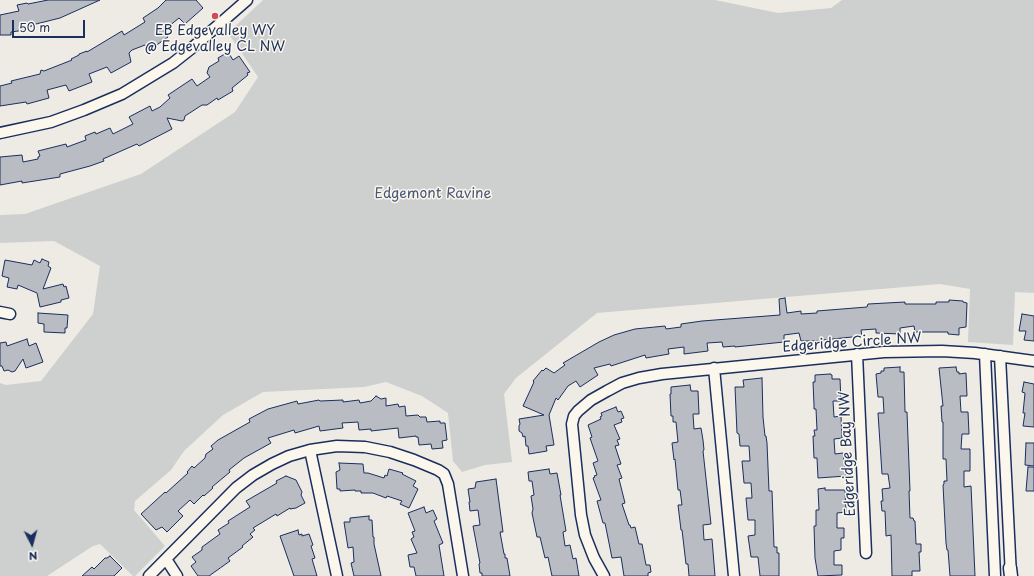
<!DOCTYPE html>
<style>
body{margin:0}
#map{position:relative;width:1034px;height:576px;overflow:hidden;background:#eeebe4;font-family:"Playpen Sans",sans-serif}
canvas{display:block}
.north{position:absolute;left:12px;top:524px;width:40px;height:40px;-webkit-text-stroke:3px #fbf7ec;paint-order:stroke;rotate:174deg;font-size:11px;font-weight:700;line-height:16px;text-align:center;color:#1b2f5e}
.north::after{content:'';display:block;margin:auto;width:14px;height:18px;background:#1b2f5e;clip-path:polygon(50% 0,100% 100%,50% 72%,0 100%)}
.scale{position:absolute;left:12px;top:20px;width:73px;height:18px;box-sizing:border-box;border:2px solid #1b2f5e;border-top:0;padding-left:5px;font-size:12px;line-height:14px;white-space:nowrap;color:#1b2f5e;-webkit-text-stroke:3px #fbf7ec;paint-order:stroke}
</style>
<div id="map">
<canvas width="1034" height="576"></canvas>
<div class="north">N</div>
<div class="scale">50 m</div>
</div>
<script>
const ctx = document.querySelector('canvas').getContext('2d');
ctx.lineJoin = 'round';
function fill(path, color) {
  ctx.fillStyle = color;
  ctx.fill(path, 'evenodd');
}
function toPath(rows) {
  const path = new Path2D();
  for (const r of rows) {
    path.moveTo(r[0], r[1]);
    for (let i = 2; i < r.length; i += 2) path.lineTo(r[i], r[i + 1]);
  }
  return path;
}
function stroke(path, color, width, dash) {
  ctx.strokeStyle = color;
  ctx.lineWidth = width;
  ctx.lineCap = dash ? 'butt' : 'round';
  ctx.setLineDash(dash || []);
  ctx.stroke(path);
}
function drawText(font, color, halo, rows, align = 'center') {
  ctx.font = font + ' "Playpen Sans",sans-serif';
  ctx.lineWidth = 3;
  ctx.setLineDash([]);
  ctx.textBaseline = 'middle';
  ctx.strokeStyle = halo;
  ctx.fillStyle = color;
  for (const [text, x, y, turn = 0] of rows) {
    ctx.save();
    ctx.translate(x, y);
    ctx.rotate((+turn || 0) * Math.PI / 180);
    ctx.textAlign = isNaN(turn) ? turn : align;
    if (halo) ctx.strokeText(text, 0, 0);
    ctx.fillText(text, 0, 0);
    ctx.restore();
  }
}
const green = toPath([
 [263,0,715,0,778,13,831,8,842,0,1034,0,1034,293,1015,292,1013,345,968,342,970,289,940,284,597,313,516,378,504,394,512,462,485,465,462,472,453,461,448,413,422,396,386,382,364,387,263,392,223,415,184,451,171,470,135,501,134,510,165,546,135,576,133,576,100,544,93,546,47,576,0,576,0,383,6,385,41,381,93,314,100,266,54,241,0,243,0,215,25,214,141,174,235,112,258,77,228,33]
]);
const building = toPath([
 [48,0,100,0,60,18,32,25,32,26,24,27,25,30,11,32,11,35,0,35,0,15,19,11,17,5,27,3,28,4,48,0],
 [166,0,196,0,203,8,185,24,179,18,163,31,168,37,148,51,145,45,132,50,129,53,131,62,111,73,107,67,89,74,92,82,69,91,66,85,47,90,49,98,27,104,26,102,0,106,0,86,12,83,11,81,40,74,41,70,44,71,72,60,71,59,79,55,79,54,87,51,87,52,122,31,124,35,145,22,143,18,158,8,166,0],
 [228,52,233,60,239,56,250,72,247,73,248,75,232,88,233,91,218,100,217,98,207,105,202,105,185,116,184,120,182,121,167,118,172,129,139,146,137,144,103,159,104,161,90,166,60,174,60,177,22,183,22,181,0,185,0,157,22,155,23,162,38,159,38,157,40,156,38,151,66,144,67,147,86,140,85,136,95,132,96,134,110,128,113,134,133,124,129,117,150,106,152,111,160,107,170,98,168,95,192,79,197,86,210,77,207,73,209,67,219,61,218,58,228,52],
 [42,259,49,262,48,266,51,268,43,289,63,284,64,287,66,286,69,298,61,300,61,302,40,307,37,293,18,285,17,289,7,287,9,278,2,276,5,260,32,265,34,260,40,263,42,259],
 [785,298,787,313,801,311,801,314,817,313,817,311,867,307,868,304,905,302,905,304,936,304,936,302,949,302,949,300,963,301,963,302,967,303,966,327,959,328,959,335,948,334,948,332,915,332,914,326,900,328,900,334,876,333,876,329,861,330,862,336,813,341,801,341,799,333,784,335,784,342,735,347,735,346,723,347,722,342,707,343,708,351,684,354,684,347,668,349,669,354,646,358,645,355,611,366,610,364,594,368,598,375,580,387,576,381,568,386,558,400,556,398,549,415,554,445,546,446,547,451,529,454,528,446,526,446,525,436,523,437,522,433,519,431,519,426,520,424,519,419,544,415,523,406,534,382,533,381,542,370,543,371,546,368,554,373,565,365,563,363,599,342,614,335,635,329,665,326,666,329,681,327,681,324,702,321,780,315,779,299,785,298],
 [38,313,68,315,67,328,65,328,65,333,44,332,44,324,38,323,38,313],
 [1022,314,1034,316,1034,341,1024,340,1026,331,1019,331,1022,314],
 [27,339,29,346,36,343,43,362,26,368,23,359,15,371,12,372,8,370,4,371,2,366,0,366,0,343,6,342,7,346,27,339],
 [900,367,900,372,904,372,905,412,907,412,910,491,909,491,910,518,913,518,914,521,915,521,916,544,921,544,921,552,919,552,920,571,912,571,912,576,892,576,891,535,886,536,885,511,882,511,881,501,883,501,882,489,890,488,888,474,882,474,878,413,884,413,883,397,878,397,876,374,881,373,881,371,884,371,884,368,900,367],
 [956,367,957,372,959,372,959,374,966,373,967,396,960,396,961,412,968,412,969,434,962,434,961,449,970,449,970,471,964,471,964,487,971,486,975,576,950,576,948,550,947,550,946,543,943,485,944,484,944,481,947,481,946,459,943,459,943,422,942,422,941,406,943,406,939,368,956,367],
 [830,374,832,375,832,379,840,379,841,401,833,401,834,417,841,416,842,438,834,439,835,454,843,453,846,476,818,478,817,458,814,458,813,436,815,436,814,430,817,430,816,409,814,409,814,405,813,382,815,382,815,375,830,374],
 [762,378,763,417,765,436,766,436,767,443,769,491,772,491,774,547,777,547,777,553,779,553,779,576,760,576,758,557,751,557,748,536,755,535,755,520,748,520,746,498,752,498,751,483,744,483,742,461,750,461,749,446,740,446,739,434,737,433,735,387,744,387,743,380,762,378],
 [1024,382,1034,384,1034,427,1023,426,1025,413,1023,413,1025,393,1022,392,1024,382],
 [690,385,691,391,698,391,699,414,693,414,694,429,701,428,703,440,704,450,703,451,711,524,703,525,704,540,712,539,715,576,689,576,688,564,686,564,682,530,681,530,678,505,682,505,680,490,678,490,675,459,674,460,672,443,678,442,676,422,673,422,673,416,671,416,670,394,671,394,671,387,690,385],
 [376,396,381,399,386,398,386,406,398,404,399,407,405,406,406,416,418,415,420,417,426,417,427,422,440,421,440,423,445,423,447,440,442,441,443,448,432,449,431,444,419,445,418,437,416,437,416,436,399,438,398,428,371,431,371,429,359,430,358,422,342,423,343,428,320,431,319,426,295,433,294,430,268,438,271,443,244,458,229,470,230,472,212,487,213,488,204,496,203,495,194,504,190,500,178,511,183,516,167,532,162,527,156,530,141,514,165,492,166,493,188,473,187,472,192,466,194,468,205,458,206,454,213,449,211,446,218,440,250,422,249,419,268,409,297,401,298,404,319,400,320,401,343,400,343,402,359,400,360,403,371,401,376,396],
 [616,407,618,412,621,411,624,418,621,419,622,422,614,425,620,439,617,440,619,445,615,446,621,464,617,465,622,478,619,479,625,503,622,504,629,525,630,525,631,528,635,527,639,544,642,544,646,565,650,565,651,572,648,573,648,576,624,576,621,557,612,558,605,523,603,523,597,501,601,500,593,478,595,477,594,476,597,475,593,463,598,461,590,438,592,437,588,425,601,419,600,417,602,416,601,413,616,407],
 [1026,443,1034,443,1034,466,1025,465,1026,443],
 [339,463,363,464,364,473,368,473,384,478,385,475,387,476,389,469,403,473,402,474,416,481,413,486,418,489,409,508,400,504,402,501,387,496,386,498,373,493,361,493,361,491,355,491,355,490,340,491,340,489,337,489,336,472,340,470,339,463],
 [1028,467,1034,467,1034,491,1026,491,1028,467],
 [549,469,550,474,557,473,561,495,560,495,566,531,563,532,565,546,570,545,573,559,576,558,579,576,552,576,548,557,545,558,540,537,537,537,532,513,533,509,531,496,534,495,532,481,529,481,528,472,549,469],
 [286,476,296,480,302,492,301,495,305,503,296,508,290,509,290,508,277,516,276,514,253,528,255,530,250,534,253,537,242,546,243,547,228,558,230,561,209,576,198,576,191,566,196,562,192,557,202,550,202,547,220,534,218,530,229,523,228,521,250,507,246,501,277,483,276,481,286,476],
 [496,479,503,532,500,532,504,554,505,554,505,558,507,558,510,576,482,576,482,573,480,573,479,564,480,563,473,526,480,525,478,510,470,511,469,502,470,502,468,489,475,488,476,482,496,479],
 [825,488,825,490,845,490,846,512,837,513,837,528,844,528,844,538,841,538,841,550,834,551,834,565,842,565,842,575,818,576,815,558,814,526,816,526,816,510,819,510,818,489,825,488],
 [424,507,426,513,433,510,437,519,434,521,443,543,439,545,444,576,416,576,414,567,410,567,408,555,417,553,411,539,414,537,412,532,415,531,408,513,424,507],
 [369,516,369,520,372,520,373,537,374,537,374,544,381,576,354,576,351,563,354,562,353,547,348,548,344,522,350,522,350,518,369,516],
 [298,530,299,535,302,534,302,536,309,534,313,545,311,546,315,558,312,559,317,576,294,576,280,536,298,530],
 [110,556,122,568,114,576,82,576,92,567,94,569,105,558,107,558,110,556]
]);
const minor = toPath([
 [0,133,51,122,84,110,122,94,173,63,192,48,247,0],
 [0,312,10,314],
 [857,354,866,553],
 [985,354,995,576],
 [1000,356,1011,576],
 [714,368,734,576],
 [310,450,337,576],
 [166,559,177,576],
 [149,576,236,488,253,475,272,464,289,456,310,450,337,446,365,447,390,452,414,460,438,470,444,474,448,484,463,576],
 [604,576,594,558,585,535,581,515,572,424,574,416,578,411,591,400,607,391,622,383,639,378,662,374,884,352,942,351,975,353,1034,361]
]);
const major = toPath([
 [1010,568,1011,576]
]);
const markers = [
 [215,16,4,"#d1495b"]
];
const poiNames = [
 ["EB Edgevalley WY",215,31],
 ["@ Edgevalley CL NW",215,47]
];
const parkNames = [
 ["Edgemont Ravine",433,194]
];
const streetNames = [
 ["Edgeridge Circle NW",852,343,-4],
 ["Edgeridge Bay NW",848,454,-93]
];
fill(green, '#cecfcf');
fill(building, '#b9bcc3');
stroke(building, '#1b2f5e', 1);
stroke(minor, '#1b2f5e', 13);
stroke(major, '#1b2f5e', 15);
stroke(minor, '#fbf7ec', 10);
stroke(major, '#fbf7ec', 12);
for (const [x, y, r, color] of markers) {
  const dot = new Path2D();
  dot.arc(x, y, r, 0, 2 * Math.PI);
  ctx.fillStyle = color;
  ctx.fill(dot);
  stroke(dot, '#fbf7ec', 1.5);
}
drawText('14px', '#1b2f5e', '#fbf7ec', poiNames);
drawText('14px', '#48577a', '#fbf7ec', parkNames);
drawText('14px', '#1b2f5e', '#fbf7ec', streetNames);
</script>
